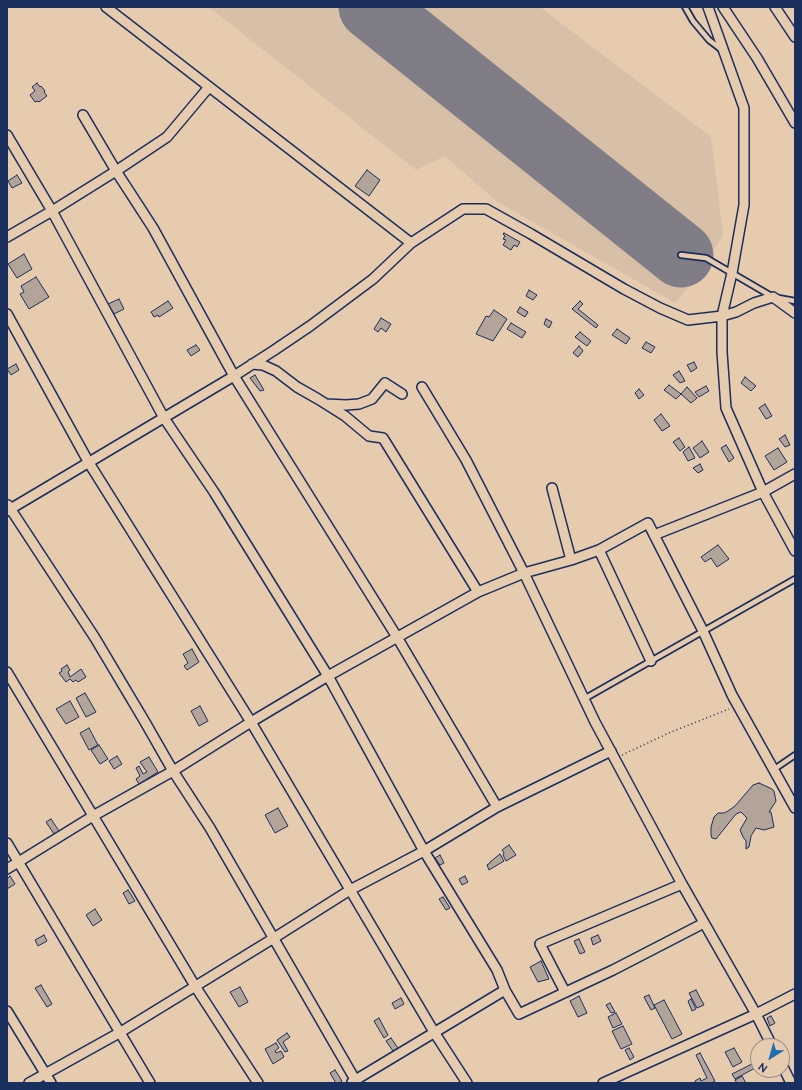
<!DOCTYPE html>
<style>
body{margin:0}
#map{position:relative;width:802px;height:1090px;overflow:hidden;background:#e6cbae;font-family:"Balsamiq Sans",sans-serif}
canvas{display:block}
.frame{position:absolute;inset:0;border:8px solid #1b2f5e;pointer-events:none}
.north{position:absolute;left:750px;top:1038px;width:40px;height:40px;box-sizing:border-box;background:#e6cbae;border:1px solid #958d8e;border-radius:50%;rotate:217deg;font-size:11px;font-weight:700;line-height:16px;text-align:center;color:#1b2f5e}
.north::after{content:'';display:block;margin:auto;width:14px;height:18px;background:#1f6fb2;clip-path:polygon(50% 0,100% 100%,50% 72%,0 100%)}
</style>
<div id="map">
<canvas width="802" height="1090"></canvas>
<div class="frame"></div>
<div class="north">N</div>
</div>
<script>
const ctx = document.querySelector('canvas').getContext('2d');
ctx.lineJoin = 'round';
function fill(path, color) {
  ctx.fillStyle = color;
  ctx.fill(path, 'evenodd');
}
function toPath(rows) {
  const path = new Path2D();
  for (const r of rows) {
    path.moveTo(r[0], r[1]);
    for (let i = 2; i < r.length; i += 2) path.lineTo(r[i], r[i + 1]);
  }
  return path;
}
function stroke(path, color, width, dash) {
  ctx.strokeStyle = color;
  ctx.lineWidth = width;
  ctx.lineCap = dash ? 'butt' : 'round';
  ctx.setLineDash(dash || []);
  ctx.stroke(path);
}
const built = toPath([
 [209,7,540,7,711,137,723,235,695,280,675,303,496,201,445,156,416,170]
]);
const runway = toPath([
 [371,7,681,255]
]);
const building = toPath([
 [37,83,40,87,41,86,45,91,44,92,47,96,39,102,38,101,35,102,30,95,35,91,32,87,37,83],
 [367,170,380,180,369,196,355,186,367,170],
 [17,175,22,183,12,188,8,181,17,175],
 [504,233,520,242,517,247,514,245,511,250,503,245,506,240,503,239,505,236,503,234,504,233],
 [24,254,32,269,17,278,8,264,24,254],
 [36,277,49,297,29,309,20,294,24,292,21,286,36,277],
 [529,290,537,295,533,300,526,296,529,290],
 [119,299,124,309,114,314,108,304,119,299],
 [168,301,173,308,159,317,158,315,154,317,151,312,168,301],
 [580,301,583,304,578,309,598,325,596,328,572,309,580,301],
 [520,307,528,312,525,317,517,312,520,307],
 [494,310,507,319,493,341,476,334,486,316,489,317,494,310],
 [381,318,391,324,386,332,381,328,378,332,374,329,381,318],
 [546,319,552,322,549,328,544,324,546,319],
 [511,323,526,332,522,338,507,329,511,323],
 [617,329,630,338,626,344,612,335,617,329],
 [580,332,591,341,587,346,575,337,580,332],
 [646,342,655,347,651,353,642,348,646,342],
 [196,345,200,350,191,356,187,350,196,345],
 [579,346,583,351,578,357,573,353,579,346],
 [694,362,697,368,691,372,687,365,694,362],
 [16,364,19,370,11,375,7,369,16,364],
 [679,371,685,381,680,383,673,375,679,371],
 [255,375,264,390,260,391,250,378,255,375],
 [745,377,756,386,751,391,741,383,745,377],
 [669,385,681,394,676,399,664,390,669,385],
 [706,386,709,391,699,397,695,392,706,386],
 [687,387,697,398,691,403,681,394,687,387],
 [639,389,644,395,639,399,635,393,639,389],
 [765,404,772,416,766,419,759,408,765,404],
 [661,414,670,426,662,431,654,420,661,414],
 [785,435,790,445,785,447,779,439,785,435],
 [679,438,685,447,680,451,673,442,679,438],
 [702,441,709,452,700,458,693,448,702,441],
 [726,445,734,458,729,462,721,448,726,445],
 [689,447,695,458,688,461,683,452,689,447],
 [778,448,787,462,774,470,765,456,778,448],
 [700,464,703,470,698,473,693,468,700,464],
 [718,545,729,559,717,567,711,558,705,562,701,557,718,545],
 [192,649,199,662,187,670,184,666,188,663,183,654,192,649],
 [67,665,70,670,68,672,70,677,81,669,86,677,78,682,76,680,73,682,70,679,66,682,59,673,62,671,61,669,67,665],
 [85,693,96,712,86,717,76,698,85,693],
 [70,701,79,717,66,724,56,709,70,701],
 [200,706,208,721,199,726,191,711,200,706],
 [89,728,98,745,89,750,80,733,89,728],
 [99,745,108,759,100,764,91,750,99,745],
 [117,756,122,764,114,769,109,761,117,756],
 [149,757,158,772,139,784,136,779,140,776,136,768,139,766,143,774,147,772,140,762,149,757],
 [759,783,772,789,774,791,776,801,769,812,771,812,774,827,764,830,756,828,751,836,749,847,746,849,746,841,743,837,740,830,747,818,741,812,736,814,716,839,712,838,711,835,711,827,714,817,718,813,724,813,728,811,735,806,753,785,759,783],
 [278,808,288,826,275,833,265,815,278,808],
 [51,819,59,831,54,834,46,822,51,819],
 [509,845,516,855,506,861,503,855,504,853,502,850,509,845],
 [500,854,504,861,489,870,487,865,490,863,490,862,500,854],
 [440,855,444,863,440,865,435,858,440,855],
 [10,876,15,884,7,889,7,879,10,876],
 [465,876,468,882,462,885,459,879,465,876],
 [128,890,135,901,129,904,123,893,128,890],
 [443,897,450,908,446,910,439,899,443,897],
 [95,909,102,920,93,926,86,915,95,909],
 [44,935,47,941,38,946,35,940,44,935],
 [598,935,601,941,593,945,591,938,598,935],
 [579,939,585,952,580,954,574,941,579,939],
 [541,961,549,979,538,982,530,967,541,961],
 [41,985,52,1004,47,1007,35,988,41,985],
 [240,987,248,1002,239,1007,230,992,240,987],
 [696,990,704,1005,697,1008,689,993,696,990],
 [649,995,655,1008,651,1010,644,997,649,995],
 [579,996,587,1013,578,1017,570,1001,579,996],
 [401,998,404,1004,395,1009,392,1003,401,998],
 [691,999,696,1009,692,1011,688,1001,691,999],
 [664,1000,682,1034,672,1039,654,1005,664,1000],
 [610,1003,615,1012,611,1013,606,1005,610,1003],
 [616,1013,622,1024,613,1028,608,1017,616,1013],
 [771,1016,775,1023,770,1026,767,1018,771,1016],
 [379,1018,388,1035,384,1038,374,1021,379,1018],
 [623,1026,632,1044,621,1049,612,1031,623,1026],
 [287,1033,290,1037,283,1042,288,1051,285,1052,277,1040,287,1033],
 [391,1038,398,1048,393,1051,386,1041,391,1038],
 [276,1043,279,1048,275,1051,276,1053,281,1051,284,1057,273,1064,265,1049,276,1043],
 [629,1048,634,1057,630,1060,625,1050,629,1048],
 [734,1048,742,1062,733,1067,725,1052,734,1048],
 [700,1053,715,1081,711,1083,696,1083,695,1081,700,1078,701,1081,707,1078,696,1055,700,1053],
 [752,1064,755,1068,735,1079,732,1074,752,1064],
 [335,1070,342,1081,339,1083,336,1083,330,1073,335,1070],
 [742,1076,746,1083,737,1083,735,1080,742,1076]
]);
const path = toPath([
 [622,755,671,732,729,709]
]);
const lane = toPath([
 [685,7,693,21,709,40,722,50],
 [681,255,706,258,773,297,795,301],
 [584,699,795,579],
 [773,770,795,755]
]);
const street = toPath([
 [106,7,411,243],
 [708,7,744,108,744,205,732,273,722,316,722,352,726,408,763,492,795,551],
 [723,7,757,58,795,123],
 [775,7,795,37],
 [83,115,116,171,153,228,234,376,397,637,497,807],
 [7,135,52,211,164,418,214,492,328,676,424,851,497,970,505,990],
 [7,237,52,211,116,171,167,137,209,87],
 [7,314,89,463,251,722,434,1032,467,1083],
 [252,364,263,365,276,371,297,387,318,399,345,416,369,436,383,438,478,592],
 [422,387,466,460,524,573,595,722,682,884,756,1014,772,1046],
 [326,404,346,405,359,404,372,399,385,383,402,394],
 [552,488,571,560],
 [8,505,95,638,145,722,173,771,210,828,357,1083],
 [7,511,234,376,273,351,310,326,373,279,411,243,463,209,486,209,531,234,624,289,660,308,688,320,722,316,736,312,754,303,773,297,795,313],
 [654,535,763,492,795,474],
 [599,550,651,661],
 [7,672,195,986,258,1083],
 [7,843,150,1083],
 [7,869,93,816,173,771,251,722,328,676,478,592,524,573,571,560,599,550,648,523,703,631,732,695,795,808],
 [565,992,540,944,682,884],
 [7,1011,51,1083],
 [782,1065,791,1083],
 [352,1082,505,990,519,1014,613,970,704,923],
 [29,1083,119,1033,274,938,350,890,424,851,497,807,611,751],
 [603,1083,756,1014,795,994]
]);
fill(built, '#d7bfa8');
stroke(runway, '#807d86', 65);
fill(building, '#b3a49a');
stroke(building, '#1b2f5e', 1);
stroke(lane, '#1b2f5e', 8);
stroke(street, '#1b2f5e', 12);
stroke(path, '#1b2f5e', 1.5, [1, 3]);
stroke(lane, '#e6cbae', 4.5);
stroke(street, '#e6cbae', 9);
</script>
